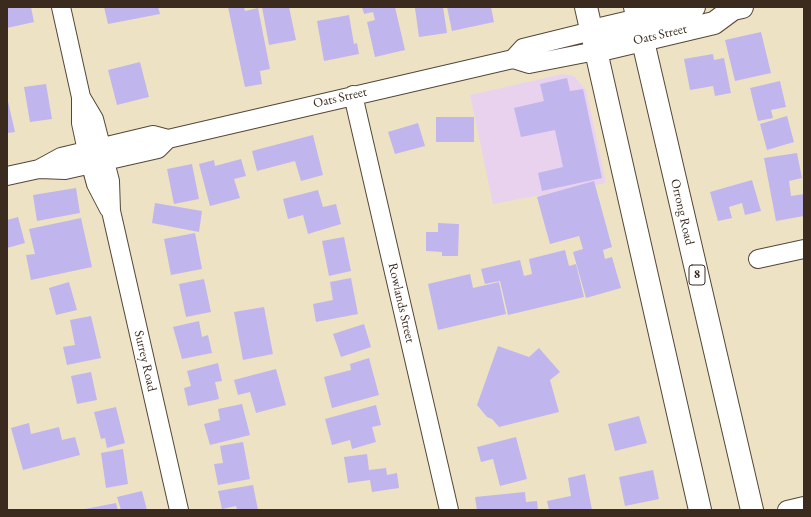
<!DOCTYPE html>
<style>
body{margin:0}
#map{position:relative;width:811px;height:517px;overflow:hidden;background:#ede3c4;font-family:"EB Garamond",serif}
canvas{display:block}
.frame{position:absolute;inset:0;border:8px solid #3b2a1e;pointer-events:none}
</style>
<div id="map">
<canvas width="811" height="517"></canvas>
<div class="frame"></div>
</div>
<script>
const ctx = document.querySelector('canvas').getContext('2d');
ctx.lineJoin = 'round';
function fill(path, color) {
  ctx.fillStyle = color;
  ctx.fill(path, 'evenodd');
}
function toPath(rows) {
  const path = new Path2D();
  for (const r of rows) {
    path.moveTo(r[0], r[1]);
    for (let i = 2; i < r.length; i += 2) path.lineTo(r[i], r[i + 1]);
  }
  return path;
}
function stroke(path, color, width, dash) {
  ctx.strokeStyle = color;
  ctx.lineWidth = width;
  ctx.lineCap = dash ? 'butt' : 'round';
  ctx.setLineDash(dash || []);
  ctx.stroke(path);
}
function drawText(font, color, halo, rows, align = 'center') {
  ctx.font = font + ' "EB Garamond",serif';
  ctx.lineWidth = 3;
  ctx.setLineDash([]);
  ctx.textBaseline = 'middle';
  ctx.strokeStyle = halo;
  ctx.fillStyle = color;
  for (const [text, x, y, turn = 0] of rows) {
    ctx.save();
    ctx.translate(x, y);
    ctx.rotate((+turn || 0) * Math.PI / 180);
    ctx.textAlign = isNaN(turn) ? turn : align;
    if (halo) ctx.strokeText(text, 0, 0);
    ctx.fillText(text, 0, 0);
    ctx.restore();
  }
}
const built = toPath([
 [563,74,574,76,586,90,606,183,493,204,470,95]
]);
const building = toPath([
 [7,7,31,7,34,22,7,28],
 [104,7,158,7,160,14,108,24],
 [228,7,244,7,245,11,258,8,270,69,260,71,262,84,245,87],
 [262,7,289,7,296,40,269,45],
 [362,7,395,7,405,50,375,57,367,22,375,20,373,12,364,14],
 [423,7,443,7,447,33,419,37,415,8],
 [447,7,491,7,494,22,452,31],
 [349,15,354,44,357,43,359,54,324,61,317,21],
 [761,32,771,73,735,81,725,40],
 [713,54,714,60,724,58,731,93,715,96,713,86,690,90,684,59],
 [140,62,149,97,117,105,108,70],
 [567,78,570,91,583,89,602,178,542,191,538,173,563,167,555,130,521,137,514,108,544,101,540,84],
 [780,81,786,107,771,110,773,118,758,121,750,88],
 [46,84,52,119,30,122,24,87],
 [7,97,15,132,7,133],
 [787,116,794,142,767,150,760,124],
 [436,117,474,117,474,142,436,142],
 [418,123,425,146,395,154,388,132],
 [313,135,323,175,301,181,295,161,257,171,252,151],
 [797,153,802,178,789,181,791,196,804,194,804,216,776,221,764,158],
 [241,159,246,176,234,179,240,198,210,206,199,164,214,160,215,166],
 [192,164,199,199,174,204,167,169],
 [752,180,761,211,745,215,742,203,729,207,732,218,718,221,710,192],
 [594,181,612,247,603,250,605,259,612,257,621,288,586,298,573,252,583,249,579,236,550,244,537,197],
 [76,188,80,213,37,221,33,195],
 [318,190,323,207,336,204,341,224,308,234,303,215,288,219,283,199],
 [155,203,202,211,199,232,152,223],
 [18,217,25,243,7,248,7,220],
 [81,218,92,267,31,280,26,255,35,254,29,229],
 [438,223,459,224,458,256,442,256,442,252,426,251,426,232,438,232],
 [195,233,202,269,171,275,164,239],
 [344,237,351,271,329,276,322,241],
 [565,250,569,266,576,264,584,297,508,315,500,281,485,284,481,269,520,260,524,276,532,274,529,259],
 [470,274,473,288,499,282,506,314,438,330,428,284],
 [351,278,358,314,316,322,313,304,333,300,330,282],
 [204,279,211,312,186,317,179,284],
 [69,282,77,310,56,315,49,288],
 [264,307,273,354,243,360,234,312],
 [91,316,101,358,67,365,63,347,75,345,70,320],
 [199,321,202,337,208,335,212,353,182,359,173,327],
 [364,324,371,347,341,357,333,334],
 [498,346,529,357,539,348,560,372,550,380,559,412,499,427,492,419,487,417,477,405],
 [369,358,379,395,332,408,324,377,351,370,350,364],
 [218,363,222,381,215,382,219,399,188,406,184,388,191,386,187,371],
 [276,369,286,405,256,413,250,392,238,395,234,380],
 [91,372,97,400,77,404,71,376],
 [242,404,250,435,210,445,204,424,220,420,218,409],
 [376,405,381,425,372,427,376,442,352,449,350,440,332,445,325,419],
 [116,407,125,443,107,448,105,438,101,439,94,412],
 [639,416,647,443,615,451,608,424],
 [29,423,31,434,59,427,62,440,75,437,80,455,23,470,11,428],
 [516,437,527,479,500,486,493,459,481,462,477,447],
 [243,442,250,479,218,485,214,464,223,463,220,446],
 [123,449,128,484,106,488,101,453],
 [367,454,369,470,386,468,387,475,397,473,399,488,372,492,370,480,348,483,344,457],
 [653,470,659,499,625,506,619,477],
 [585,474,592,510,549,510,547,501,571,496,568,478],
 [253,485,258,510,237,510,236,506,222,509,218,491],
 [142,491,147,510,121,510,117,497],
 [525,492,526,502,537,501,538,510,477,510,475,497],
 [116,503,118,510,85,510,85,509]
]);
const minor = toPath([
 [61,7,81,97,81,123,87,151,96,184,109,209],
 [513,59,523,48,592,31],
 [353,95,449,510],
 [81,97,94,119,110,181,111,211,179,510],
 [40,169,65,170,158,149,168,139],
 [7,176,39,169,61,157,153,135,168,139,513,59,529,64,596,51],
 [758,259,804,249],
 [787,510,804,506]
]);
const major = toPath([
 [592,31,694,7],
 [596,51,714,23,733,9,742,7]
]);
const highway = toPath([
 [586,7,700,510],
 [635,7,752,510]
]);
const shields = [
 [697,275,16]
];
const shieldNames = [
 ["8",697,275]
];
const streetNames = [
 ["Oats Street",660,35,-13],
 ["Oats Street",340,98,-13],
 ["Orrong Road",682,212,77],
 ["Rowlands Street",401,303,77],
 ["Surrey Road",145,361,77]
];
fill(built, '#e9d2ed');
fill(building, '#c0b5ed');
stroke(minor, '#564637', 20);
stroke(major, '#564637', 24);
stroke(highway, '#564637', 24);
stroke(minor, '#fff', 18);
stroke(major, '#fff', 22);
stroke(highway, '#fff', 22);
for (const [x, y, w] of shields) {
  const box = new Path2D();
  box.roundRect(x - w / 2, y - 10, w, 20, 3);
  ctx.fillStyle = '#fff';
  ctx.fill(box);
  stroke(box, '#3b2a1e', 1);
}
drawText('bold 12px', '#3b2a1e', null, shieldNames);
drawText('13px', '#3b2a1e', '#fff', streetNames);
</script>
